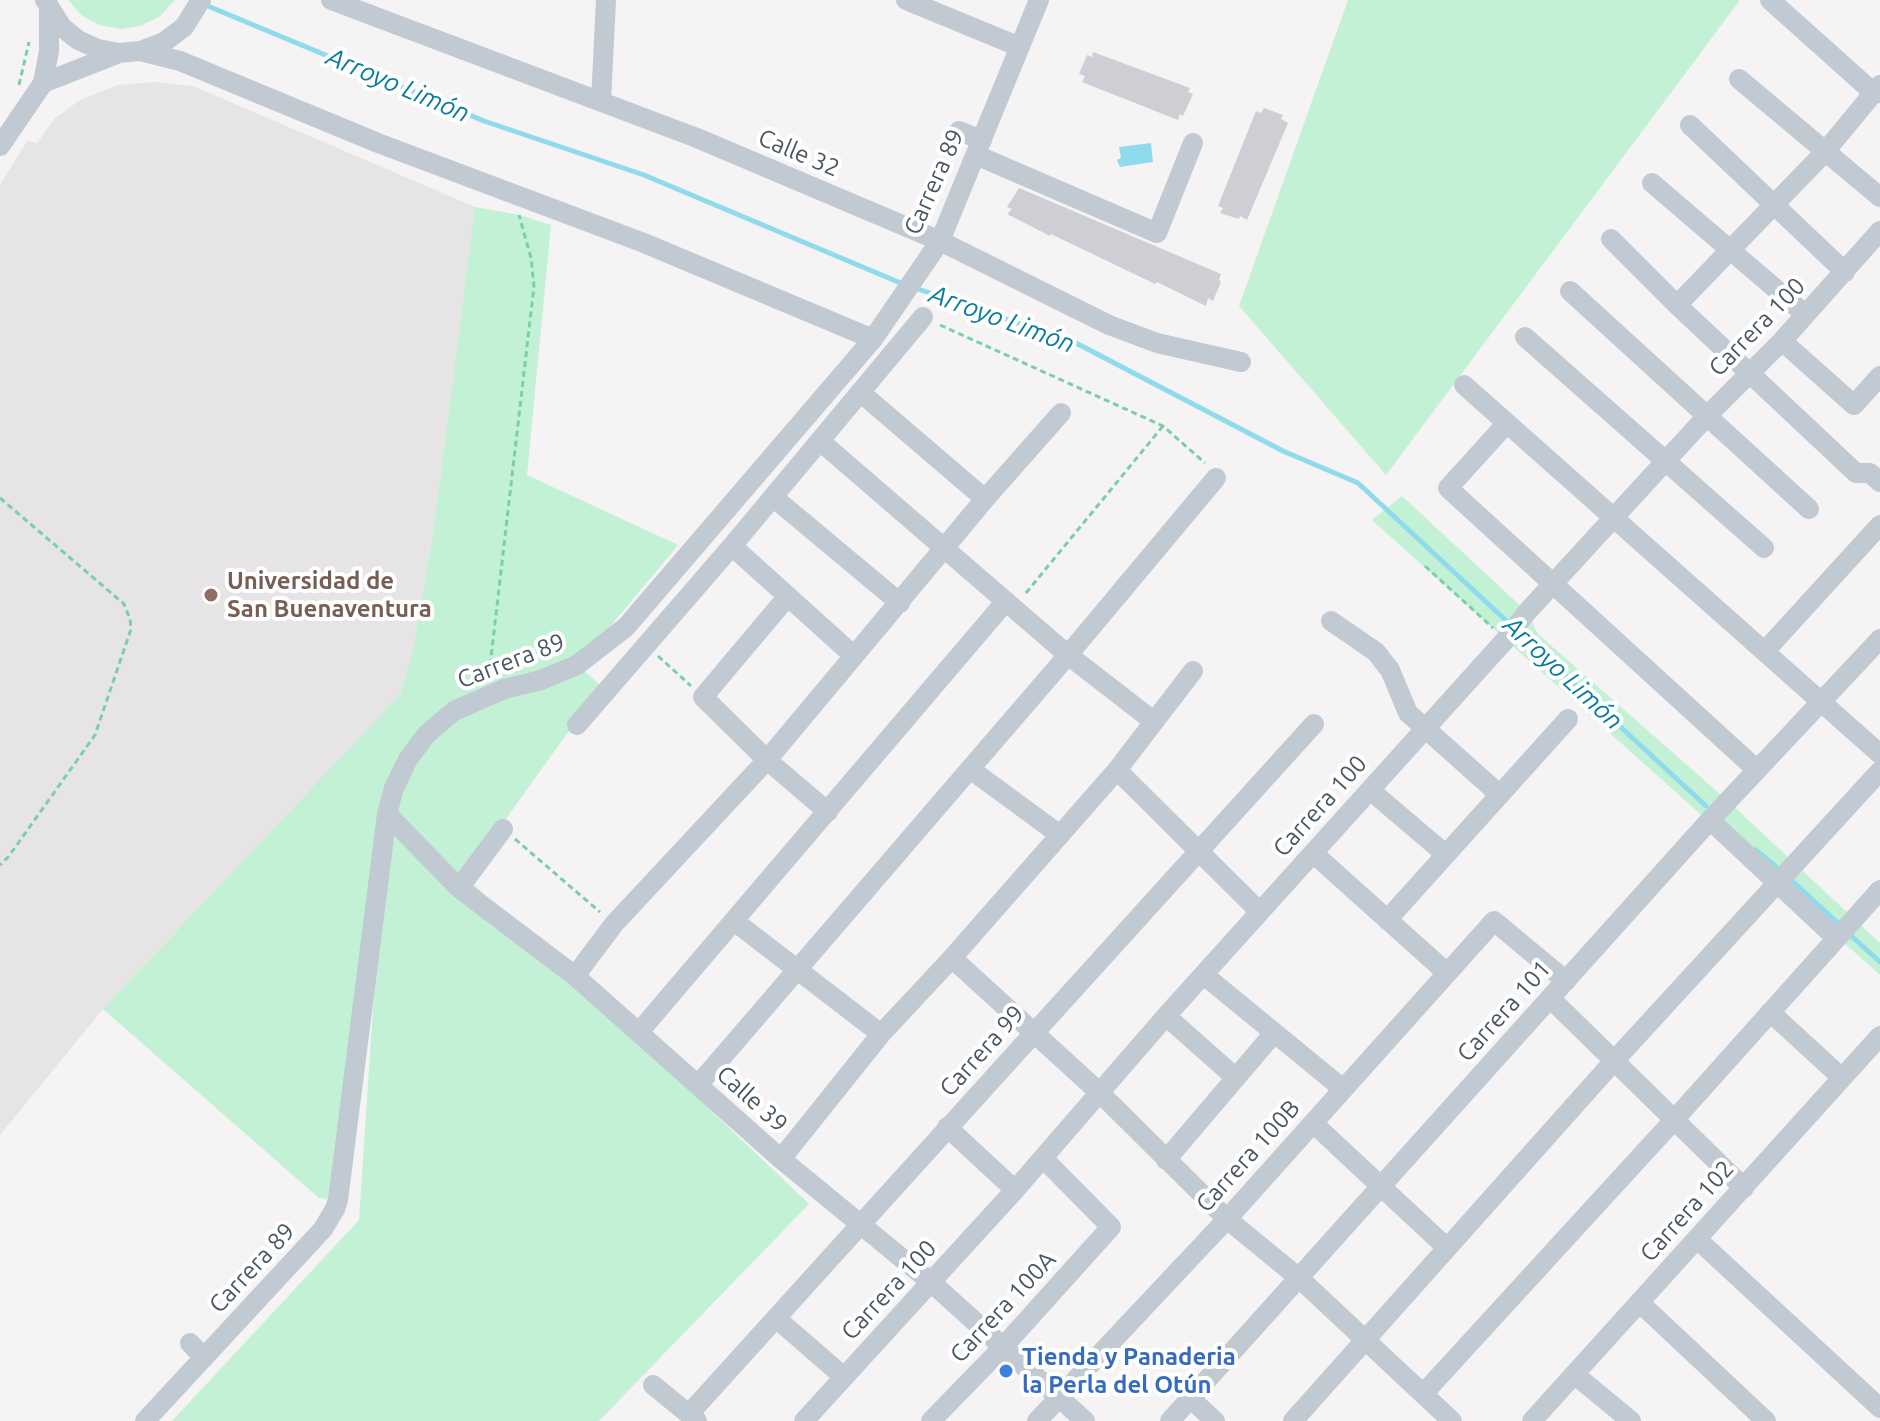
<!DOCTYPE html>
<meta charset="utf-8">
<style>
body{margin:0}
canvas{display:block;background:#f5f3f3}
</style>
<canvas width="1880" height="1421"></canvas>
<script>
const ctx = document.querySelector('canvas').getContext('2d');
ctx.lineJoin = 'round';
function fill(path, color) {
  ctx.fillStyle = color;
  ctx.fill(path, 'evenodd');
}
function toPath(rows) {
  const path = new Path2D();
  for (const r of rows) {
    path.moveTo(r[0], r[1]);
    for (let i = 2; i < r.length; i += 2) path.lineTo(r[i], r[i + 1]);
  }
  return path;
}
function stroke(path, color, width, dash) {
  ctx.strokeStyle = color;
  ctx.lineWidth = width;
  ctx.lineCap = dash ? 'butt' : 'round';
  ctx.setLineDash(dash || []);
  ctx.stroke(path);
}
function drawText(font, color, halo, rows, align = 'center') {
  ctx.font = font + ' Ubuntu,sans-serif';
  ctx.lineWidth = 8;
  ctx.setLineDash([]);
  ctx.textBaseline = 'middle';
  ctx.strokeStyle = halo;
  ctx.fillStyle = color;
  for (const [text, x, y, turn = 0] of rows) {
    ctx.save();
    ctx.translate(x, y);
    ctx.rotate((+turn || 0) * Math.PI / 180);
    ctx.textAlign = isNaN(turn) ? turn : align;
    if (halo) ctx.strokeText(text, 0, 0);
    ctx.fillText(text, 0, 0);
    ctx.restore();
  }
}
const education = toPath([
 [154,82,193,86,475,207,432,541,413,650,402,694,103,1009,0,1135,0,185,27,141,37,143,54,119,80,100,118,85]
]);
const green = toPath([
 [68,0,175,0,159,17,140,26,120,29,99,25,81,15],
 [1348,0,1740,0,1386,475,1239,306],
 [475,207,519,215,551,225,527,475,678,545,578,665,601,686,465,876,809,1204,599,1421,172,1421,359,1220,383,857,338,1200,319,1198,103,1009,401,694,413,650,432,541],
 [1402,496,1527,612,1538,634,1729,802,1880,943,1880,975,1372,520]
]);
const water = toPath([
 [1151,143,1153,162,1120,167,1117,160,1121,158,1119,147]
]);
const stream = toPath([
 [203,4,484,121,644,175,903,284],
 [912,287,1074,342,1283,451,1358,483,1512,626],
 [1519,633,1706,806],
 [1756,850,1782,872],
 [1790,879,1841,926],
 [1848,933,1880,962]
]);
const building = toPath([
 [1093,52,1190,88,1188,92,1193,94,1183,116,1180,114,1178,120,1082,82,1085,76,1079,74,1087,55,1092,57],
 [1264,108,1283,115,1281,119,1288,123,1247,220,1240,216,1239,219,1220,213,1223,208,1218,206,1256,111,1261,113],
 [1019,188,1221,274,1219,280,1221,282,1213,301,1208,298,1206,306,1157,282,1155,284,1051,234,1050,236,1007,214,1012,209,1007,207]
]);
const path = toPath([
 [19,85,29,42],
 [940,325,1163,426,1205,463],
 [0,498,124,604,130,619,131,629,95,735,9,856,0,865],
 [1425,566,1493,628],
 [1026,593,1163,426],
 [658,656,691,686],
 [489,675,534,286,531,258,519,215],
 [515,839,600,912]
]);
const minor = toPath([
 [45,0,62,27,78,40,98,49,119,53,140,51,164,42,184,27,201,0],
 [331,0,697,138,940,241,1109,325,1157,343,1241,362],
 [906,0,1020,47],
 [1770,0,1875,94],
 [140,51,180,61,378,143,644,243,873,339],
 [1739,79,1880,197],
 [43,83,117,54],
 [601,101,606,0],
 [1690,125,1845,272],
 [959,131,982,140],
 [0,146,43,83,49,51,49,9],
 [976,155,1157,233,1193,143],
 [1652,183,1805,314],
 [1611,239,1677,305,1856,473,1870,473,1880,482],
 [1570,291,1809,509],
 [1677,305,1824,153,1880,85],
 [1525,337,1764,548],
 [1782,341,1854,405,1880,376],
 [1464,385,1880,754],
 [860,392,985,499],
 [1507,423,1448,488,1757,770],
 [820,441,1068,655,1152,720],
 [773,497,900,603],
 [732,546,854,656],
 [788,596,703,697,767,760,828,812],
 [1331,621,1376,652,1390,670,1408,713,1500,795],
 [1765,651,1880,525],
 [577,725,732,546,923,317],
 [970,769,1060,835],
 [1117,770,1260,912],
 [1370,790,1444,853],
 [387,814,459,888,575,976,781,1159,932,1283,1085,1421],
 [1710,820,1836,938],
 [1313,853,1447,973],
 [459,888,503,829],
 [1387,920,1568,719],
 [734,921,881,1034],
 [952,958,1100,1093,1227,1219,1299,1278,1452,1421],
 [1204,975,1343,1089],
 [575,976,614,924,767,760,985,499,1061,413],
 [1551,999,1744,1188],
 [1770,1012,1842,1078],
 [1166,1016,1236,1078],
 [639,1032,1006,601],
 [698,1085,1068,655,1216,478],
 [1313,1123,1446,1247],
 [947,1127,1015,1190],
 [781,1159,881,1034,952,958,1117,770,1193,671],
 [1166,1160,1274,1033],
 [1697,1239,1880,1408],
 [1639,1302,1766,1421],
 [777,1319,844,1377],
 [190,1343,204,1358],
 [1574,1374,1631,1421],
 [653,1385,697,1421],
 [1423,1394,1674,1120,1880,890],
 [1190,1398,1215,1421],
 [689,1414,1314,724],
 [145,1421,323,1229,335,1209,338,1200,387,814,394,788,408,759,427,734,454,711,504,689,541,680,577,665,626,627,873,339,940,241,1039,0],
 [804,1421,1015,1190,1166,1016,1507,638,1527,612,1707,416,1782,341,1880,231],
 [931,1421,1003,1347,1111,1227,1043,1158],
 [1037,1421,1227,1219,1494,921,1566,981],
 [1170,1421,1710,820,1880,639],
 [1293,1421,1614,1061,1880,771],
 [1532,1421,1880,1036]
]);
const markers = [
 [211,595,8,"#8d6e63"],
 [1006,1371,8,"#3f7fe0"]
];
const streetNames = [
 ["Calle 32",799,153,23],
 ["Carrera 89",934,182,-66],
 ["Carrera 100",1757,327,-46],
 ["Carrera 89",511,661,-21],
 ["Carrera 100",1320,806,-48],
 ["Carrera 101",1504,1011,-48],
 ["Carrera 99",982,1051,-48],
 ["Calle 39",752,1099,42],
 ["Carrera 100B",1248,1156,-48],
 ["Carrera 102",1687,1211,-48],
 ["Carrera 89",252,1268,-47],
 ["Carrera 100",889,1290,-47],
 ["Carrera 100A",1003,1307,-47]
];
const educationNames = [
 ["Universidad de",227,581],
 ["San Buenaventura",227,609]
];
const shopNames = [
 ["Tienda y Panaderia",1022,1357],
 ["la Perla del Otún",1022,1385]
];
const waterNames = [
 ["Arroyo Limón",398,85,23],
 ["Arroyo Limón",1002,319,20],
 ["Arroyo Limón",1563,673,43]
];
fill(education, '#e6e4e5');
fill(green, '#c3f1d5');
fill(water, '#90daee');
stroke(stream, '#90daee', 5);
fill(building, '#cdcfd5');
stroke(path, '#7ad0a6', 3, [6, 4]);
stroke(minor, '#c1cad2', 20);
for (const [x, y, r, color] of markers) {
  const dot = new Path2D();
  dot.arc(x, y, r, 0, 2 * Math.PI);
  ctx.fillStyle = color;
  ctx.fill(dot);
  stroke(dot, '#fff', 3);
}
drawText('24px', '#4a5661', '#fff', streetNames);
drawText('bold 24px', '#785e54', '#fff', educationNames, 'left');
drawText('bold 24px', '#366cbe', '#fff', shopNames, 'left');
drawText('italic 26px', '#0c7c9b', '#fff', waterNames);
</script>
